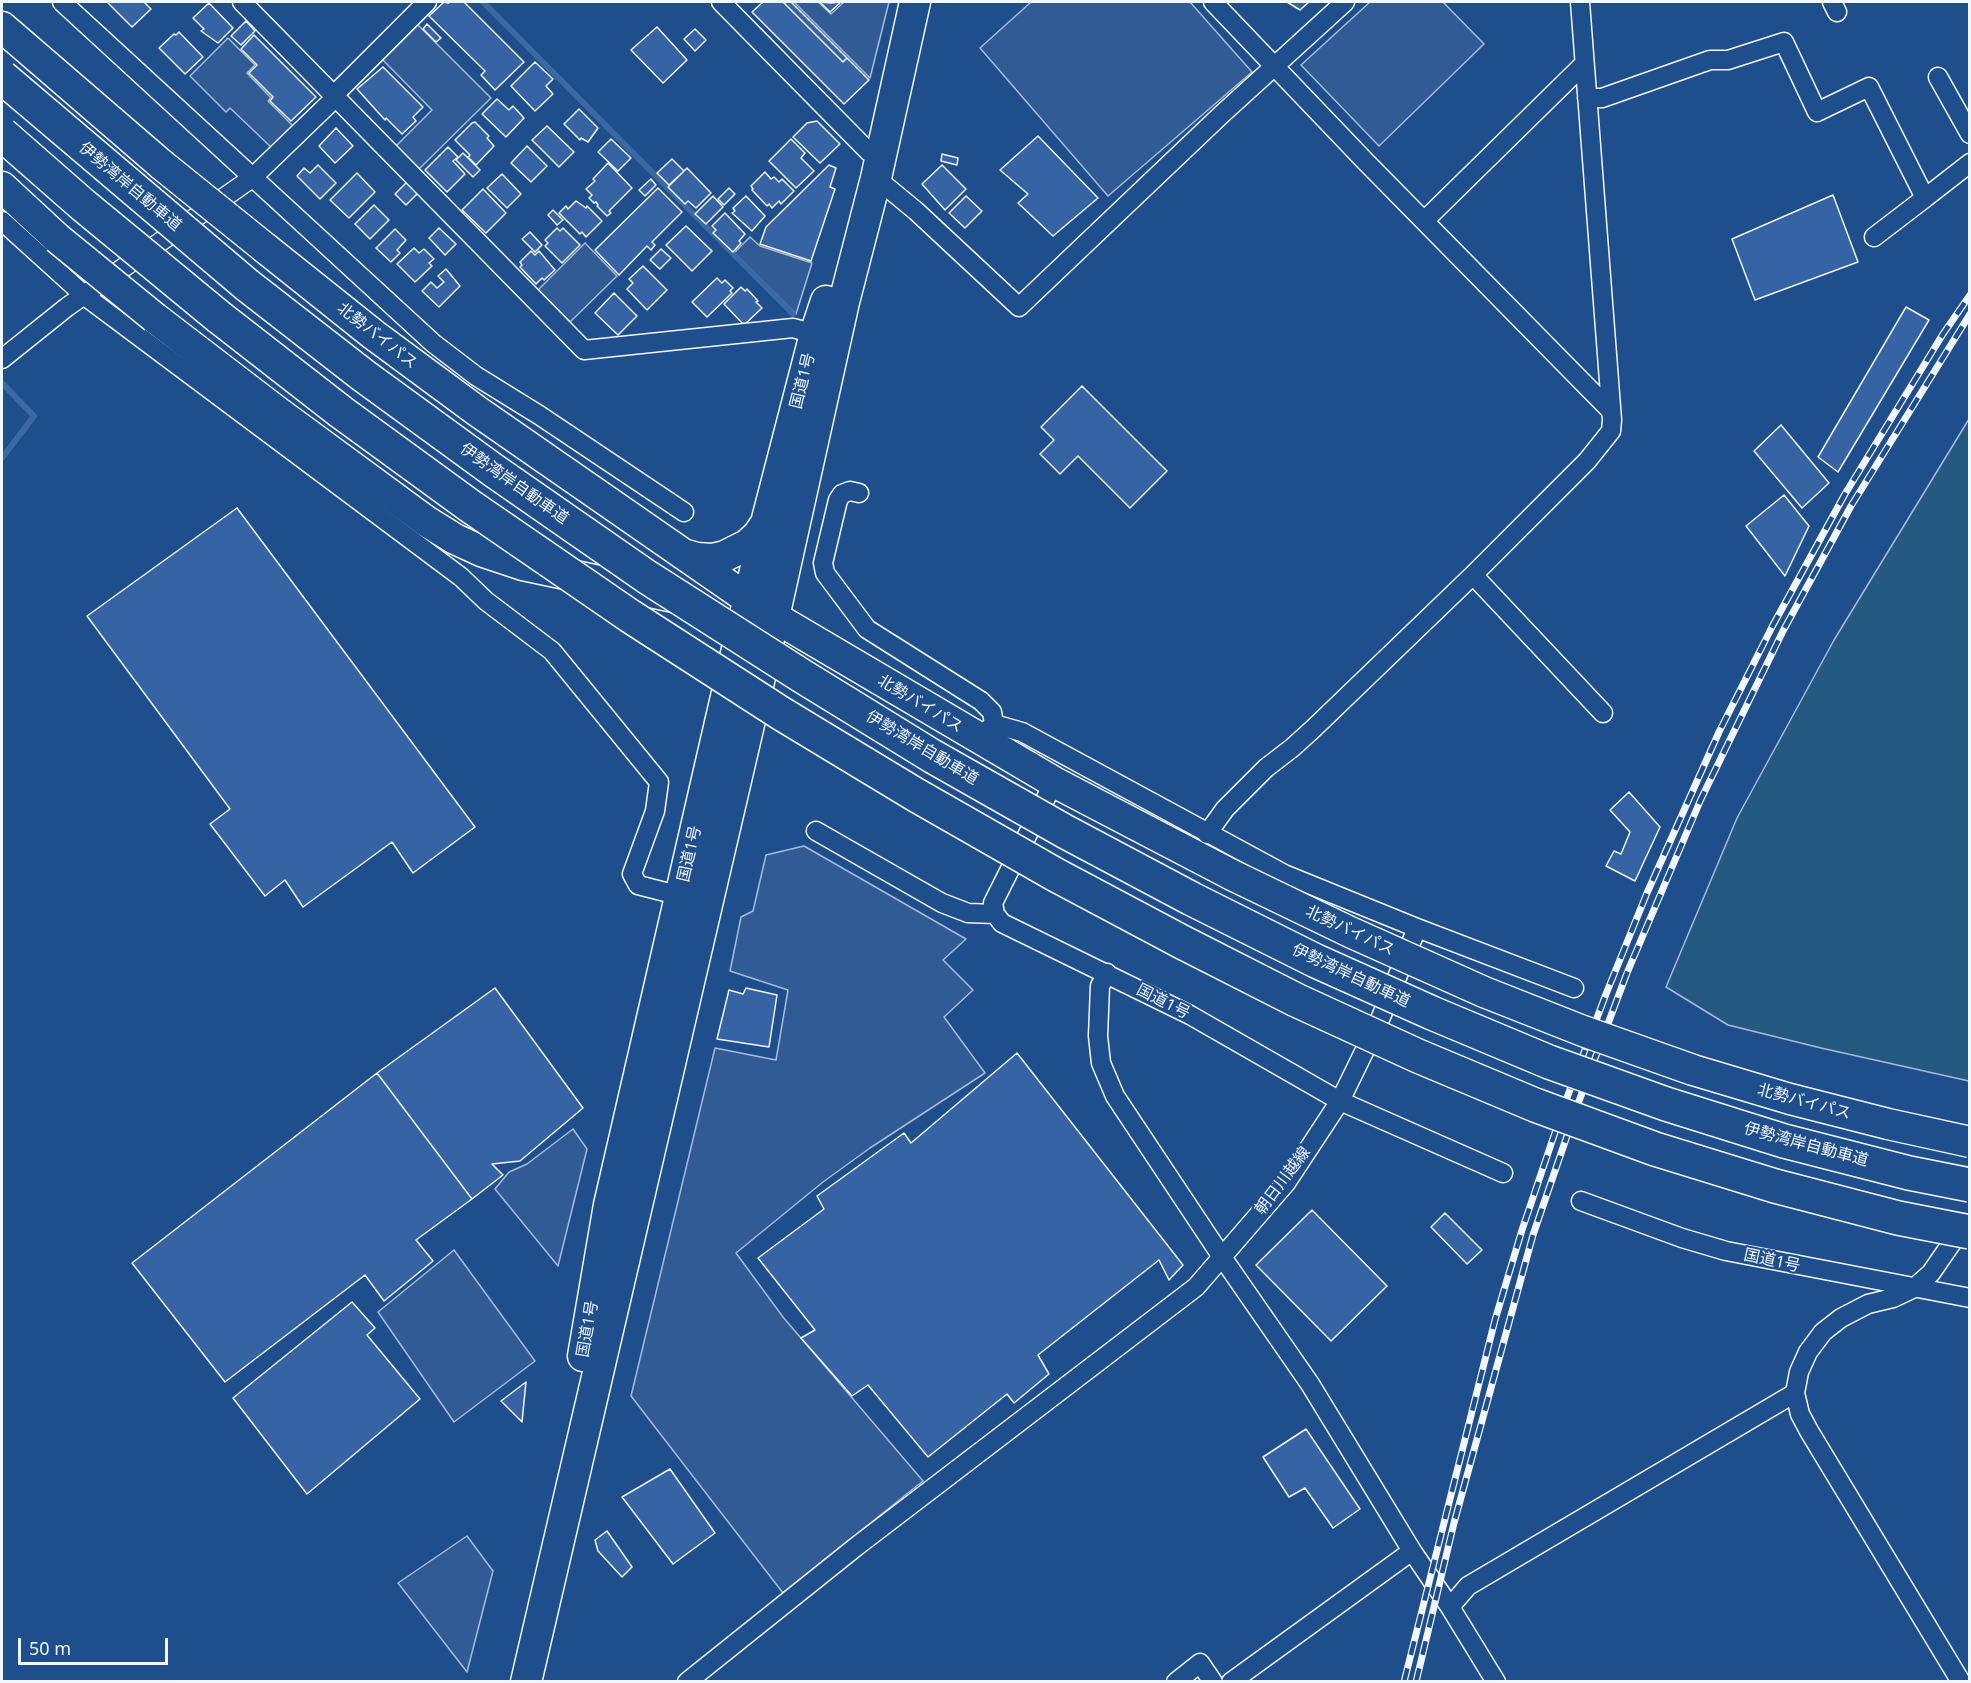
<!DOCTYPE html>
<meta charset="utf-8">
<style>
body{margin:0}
#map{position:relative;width:1971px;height:1683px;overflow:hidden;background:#1f4e8c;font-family:"Noto Sans",sans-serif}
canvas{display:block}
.frame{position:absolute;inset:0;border:3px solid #f2f6ff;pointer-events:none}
.scale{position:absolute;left:18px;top:1638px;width:150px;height:27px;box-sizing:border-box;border:3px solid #f2f6ff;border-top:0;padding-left:8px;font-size:18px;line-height:21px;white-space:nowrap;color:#f2f6ff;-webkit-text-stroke:4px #1f4e8c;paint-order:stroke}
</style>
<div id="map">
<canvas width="1971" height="1683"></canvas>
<div class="frame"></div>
<div class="scale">50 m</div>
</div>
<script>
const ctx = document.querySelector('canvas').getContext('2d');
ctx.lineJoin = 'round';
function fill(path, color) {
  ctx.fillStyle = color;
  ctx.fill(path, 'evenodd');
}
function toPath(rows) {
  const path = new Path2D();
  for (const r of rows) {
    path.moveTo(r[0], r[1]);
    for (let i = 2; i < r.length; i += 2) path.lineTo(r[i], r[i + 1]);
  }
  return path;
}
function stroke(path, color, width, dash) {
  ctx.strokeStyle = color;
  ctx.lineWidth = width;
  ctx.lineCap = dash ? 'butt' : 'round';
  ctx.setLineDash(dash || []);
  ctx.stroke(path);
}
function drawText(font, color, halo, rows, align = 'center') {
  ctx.font = font + ' "Noto Sans","Noto Sans JP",sans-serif';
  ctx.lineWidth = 4.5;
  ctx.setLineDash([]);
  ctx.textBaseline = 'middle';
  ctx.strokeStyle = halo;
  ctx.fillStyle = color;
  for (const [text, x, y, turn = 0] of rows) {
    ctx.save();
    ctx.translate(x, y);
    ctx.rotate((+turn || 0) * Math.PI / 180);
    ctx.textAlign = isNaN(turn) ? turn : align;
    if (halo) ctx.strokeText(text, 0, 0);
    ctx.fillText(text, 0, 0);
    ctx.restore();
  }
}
const green = toPath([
 [1969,419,1969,1081,1821,1048,1728,1025,1666,987,1737,818,1834,640,1969,419]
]);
const parking = toPath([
 [794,2,818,2,831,14,844,2,889,2,870,78,794,2],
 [1031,2,1190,2,1252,72,1108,196,980,48,1031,2],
 [1370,2,1443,2,1484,44,1379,146,1301,65,1370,2],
 [415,22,491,98,419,169,396,146,432,110,380,57,415,22],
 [228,38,255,65,247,73,271,98,268,101,294,127,272,148,230,108,226,112,190,76,228,38],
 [750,237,760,246,812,263,796,314,734,253,750,237],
 [585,243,617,276,570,322,538,290,585,243],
 [804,846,966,939,943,960,973,990,944,1017,985,1073,870,1148,823,1182,736,1253,783,1317,923,1481,783,1593,631,1396,715,1048,776,1060,788,990,730,971,741,917,753,911,766,855,804,846],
 [573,1129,587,1149,558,1266,495,1189,509,1172,527,1164,573,1129],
 [454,1250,535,1361,454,1422,378,1312,454,1250],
 [467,1536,493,1571,467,1672,398,1583,467,1536]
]);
const stream = toPath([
 [483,2,793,314],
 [2,383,34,416,2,458]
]);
const building = toPath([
 [107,2,144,2,151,9,132,27,107,2],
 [444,2,448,3,450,2,464,2,524,62,495,90,481,75,485,71,429,16,444,2],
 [763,2,783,2,843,62,847,58,869,80,844,104,752,12,763,2],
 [783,2,791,2,847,58,843,62,783,2],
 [820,2,831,3,841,2,830,12,820,2],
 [1287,2,1309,2,1300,10,1287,2],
 [209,3,233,28,218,43,201,31,204,29,193,18,209,3],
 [246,21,255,31,241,45,231,36,246,21],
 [427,24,441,38,436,42,423,29,427,24],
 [657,27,687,60,663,83,631,50,657,27],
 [695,29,706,40,695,51,684,39,695,29],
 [179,32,203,57,185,74,159,48,174,34,176,35,179,32],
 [254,35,316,97,291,121,270,101,273,97,249,73,257,65,241,49,254,35],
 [535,62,553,79,546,86,553,94,535,111,511,86,535,62],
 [383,67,423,107,413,117,416,121,402,134,386,118,385,120,357,89,383,67],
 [497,99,509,110,513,106,524,118,506,137,482,114,497,99],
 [579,109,598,128,588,142,581,138,580,140,564,124,579,109],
 [817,121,840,144,820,163,793,137,807,123,817,121],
 [475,122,489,136,487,138,494,146,476,165,468,157,470,155,455,140,472,123,475,122],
 [547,126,574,152,559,167,532,140,547,126],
 [336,128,353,146,335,163,319,146,336,128],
 [1038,136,1098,198,1053,236,1018,203,1028,194,1000,170,1038,136],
 [611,139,631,158,618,171,598,152,611,139],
 [791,139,805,153,801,158,814,171,796,188,769,161,791,139],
 [527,146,547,166,531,182,511,163,527,146],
 [448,147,458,157,453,161,465,174,447,192,425,170,448,147],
 [463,153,480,170,473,177,456,160,463,153],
 [942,154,958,158,957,165,941,161,942,154],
 [672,159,684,171,669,185,657,173,672,159],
 [608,163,632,188,609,211,611,213,607,216,597,206,598,205,596,202,594,203,589,198,592,195,586,189,595,181,593,179,608,163],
 [318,165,336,183,320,199,297,176,304,168,310,173,318,165],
 [829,165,836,168,830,187,835,189,811,261,760,244,766,227,829,165],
 [942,165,966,189,945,210,922,184,942,165],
 [687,168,711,193,696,208,688,201,685,204,668,187,687,168],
 [765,172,771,179,774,177,779,182,782,179,794,191,781,204,779,201,772,208,769,204,767,206,752,190,753,189,751,186,765,172],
 [357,173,375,192,349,218,330,200,357,173],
 [502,174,521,194,507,208,487,188,502,174],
 [651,179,656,185,645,196,639,190,651,179],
 [407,182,418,193,406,205,395,194,407,182],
 [658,188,682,212,652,242,655,245,651,250,647,246,619,275,595,250,658,188],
 [729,188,735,194,724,205,718,199,729,188],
 [483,189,506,213,486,233,462,210,483,189],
 [1833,195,1858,262,1755,300,1732,239,1833,195],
 [713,196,723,207,706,224,695,214,713,196],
 [746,196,765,216,752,231,732,213,735,211,733,208,746,196],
 [966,196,982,211,965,228,949,213,966,196],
 [576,201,586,208,587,206,602,221,586,237,582,232,580,234,559,213,566,206,568,209,576,201],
 [374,205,389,220,370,239,355,224,374,205],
 [553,210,563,220,557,225,548,215,553,210],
 [725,213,745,234,739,241,741,243,733,252,713,233,716,230,712,226,725,213],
 [686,226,712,251,692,271,666,245,686,226],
 [439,228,456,244,445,255,429,238,439,228],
 [557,228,560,231,563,228,580,245,562,263,545,246,548,243,545,240,557,228],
 [395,229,406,240,397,250,400,253,391,262,376,248,395,229],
 [530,232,542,245,535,252,522,239,530,232],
 [414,248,419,253,424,249,434,259,429,263,432,266,415,282,397,264,414,248],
 [661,249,671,258,660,269,650,260,661,249],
 [531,251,535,255,539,251,555,270,544,280,542,278,536,284,520,267,522,265,520,262,531,251],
 [643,266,667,290,647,310,627,289,633,283,629,279,643,266],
 [446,269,460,286,439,307,422,291,431,282,437,288,444,282,438,276,446,269],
 [717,278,722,283,725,280,733,288,730,291,732,293,707,317,692,302,717,278],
 [741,287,745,291,747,289,758,301,756,302,762,308,744,325,724,304,741,287],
 [614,293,637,316,618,335,595,313,614,293],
 [1906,307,1929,320,1838,472,1818,457,1906,307],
 [1082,386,1167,471,1130,508,1078,456,1060,474,1040,454,1054,440,1041,427,1082,386],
 [1781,425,1829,483,1802,508,1754,451,1781,425],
 [1784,495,1809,526,1785,576,1746,526,1784,495],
 [237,508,475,827,413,873,392,842,303,907,285,880,265,896,210,824,230,809,87,616,237,508],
 [1629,792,1660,827,1635,881,1606,866,1614,851,1621,854,1630,832,1610,810,1629,792],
 [495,988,583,1108,520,1161,492,1164,503,1175,472,1199,377,1073,495,988],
 [746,988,777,995,769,1047,717,1039,729,990,743,994,746,988],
 [1017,1053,1183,1265,1169,1280,1159,1260,1038,1355,1049,1374,1014,1403,1007,1394,928,1457,868,1385,852,1396,801,1338,815,1330,758,1258,824,1209,817,1196,904,1133,911,1143,1017,1053],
 [377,1073,472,1199,416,1240,433,1261,384,1301,365,1275,225,1382,132,1263,377,1073],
 [1312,1210,1387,1286,1331,1341,1256,1265,1312,1210],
 [1445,1213,1482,1250,1467,1264,1431,1227,1445,1213],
 [352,1302,375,1328,367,1335,420,1399,307,1494,233,1398,352,1302],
 [526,1382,522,1422,501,1401,526,1382],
 [1306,1429,1360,1509,1333,1528,1305,1488,1289,1497,1263,1457,1306,1429],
 [670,1469,715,1533,673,1564,622,1497,670,1469],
 [607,1531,632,1567,622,1577,598,1551,595,1540,607,1531]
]);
const minor = toPath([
 [62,2,433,343,476,376,539,415,684,512],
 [242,2,584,350,793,328,815,334],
 [721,2,869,152],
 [1213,2,1365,161,1611,411],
 [1832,2,1837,12],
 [1938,77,1970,134],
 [334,95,427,2],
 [1587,98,1602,98,1710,60,1728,60,1784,42,1817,112,1869,87,1925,198,1970,163],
 [876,178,916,211,1019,307,1222,114,1345,2],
 [2,221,85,296,461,577,486,601,552,651,659,782,655,811,632,874,638,885,681,896],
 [1424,221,1584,64],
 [1874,237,1925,198],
 [2,359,67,307,252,178,336,97],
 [859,493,850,491,842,494,838,500,823,563,825,573,867,629,981,701,992,712,994,724],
 [1473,575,1603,713],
 [978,739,994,724,1022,732,1284,874,1417,928,1574,988],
 [1054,782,993,903,995,914,1002,923,1190,1015,1340,1101,1503,1173],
 [816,831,942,903,968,913,995,914],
 [1207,834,1225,809,1266,768,1292,748,1313,729,1473,575,1587,461,1611,431,1612,420,1580,2],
 [1107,973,1100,986,1098,1036,1101,1063,1115,1096,1222,1257,1310,1384,1412,1551,1450,1607,1496,1682],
 [1581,1201,1682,1238,1726,1251,1970,1298],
 [1450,1607,1468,1586,1795,1393],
 [687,1682,857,1546,1196,1287,1286,1183,1340,1101,1381,1017,1417,928],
 [1176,1682,1200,1663,1213,1682],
 [1231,1682,1412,1551],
 [1961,1682,1809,1431,1800,1414,1795,1393,1799,1372,1808,1352,1823,1332,1841,1318,1868,1304,1893,1298,1914,1288,1931,1273,1964,1225]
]);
const trunk = toPath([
 [2,27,162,165],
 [2,187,57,238],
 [265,248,374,335,477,411,774,617,1054,782,1232,875],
 [155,318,275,410,426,521,455,539,481,551,523,565,674,597],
 [683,554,697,558,712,559,725,556,747,545,758,535,766,523],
 [583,1356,609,1205,766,523,815,334,826,301],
 [526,1682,774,617,844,302,876,178,915,2]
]);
const rail = toPath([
 [1404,1682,1495,1320,1522,1230,1565,1103,1606,994,1647,893,1719,732,1773,625,1845,494,1943,334,1970,295],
 [1416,1682,1454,1523,1533,1235,1579,1101,1627,973,1701,799,1783,631,1851,506,1970,314]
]);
const trunkBridge = toPath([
 [162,165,265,248],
 [57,238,155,318],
 [1232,875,1350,932,1484,992,1583,1031,1693,1070,1790,1099,1888,1124,1970,1142]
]);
const motorwayBridge = toPath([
 [2,77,247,285,364,376,493,470,647,577,802,676,932,756,1066,832,1192,899,1316,961,1432,1013,1549,1062,1666,1104,1784,1141,1909,1173,1970,1185],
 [2,134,83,205,219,317,341,412,470,506,630,616,782,714,916,795,1056,875,1182,942,1296,1000,1418,1056,1535,1105,1655,1149,1775,1186,1898,1218,1970,1232]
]);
const streetNames = [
 ["伊勢湾岸自動車道",130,187,40],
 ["北勢バイパス",377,336,38],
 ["国道1号",803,381,-76],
 ["伊勢湾岸自動車道",514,484,35],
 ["北勢バイパス",920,704,31],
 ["伊勢湾岸自動車道",922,748,31],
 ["国道1号",690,854,-77],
 ["北勢バイパス",1350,931,25],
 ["伊勢湾岸自動車道",1351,976,25],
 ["国道1号",1163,1002,27],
 ["北勢バイパス",1804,1102,15],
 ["伊勢湾岸自動車道",1806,1145,15],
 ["朝日川越線",1283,1181,-53],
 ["国道1号",1772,1261,12],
 ["国道1号",588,1329,-80]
];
fill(green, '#245a82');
stroke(green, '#a8bbd7', 1.5);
fill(parking, '#305b95');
stroke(parking, '#a8bbd7', 1.5);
stroke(stream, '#3b69a3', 6);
fill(building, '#3563a3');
stroke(building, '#f2f6ff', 1.5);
stroke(minor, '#f2f6ff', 21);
stroke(trunk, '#f2f6ff', 33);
stroke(minor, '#1f4e8c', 18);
stroke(trunk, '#1f4e8c', 30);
stroke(rail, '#f2f6ff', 7);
stroke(rail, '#1f4e8c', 4.5, [14]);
stroke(trunkBridge, '#f2f6ff', 33, []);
stroke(motorwayBridge, '#f2f6ff', 36, []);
stroke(trunkBridge, '#1f4e8c', 30);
stroke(motorwayBridge, '#1f4e8c', 33);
drawText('16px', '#f2f6ff', '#1f4e8c', streetNames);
</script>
